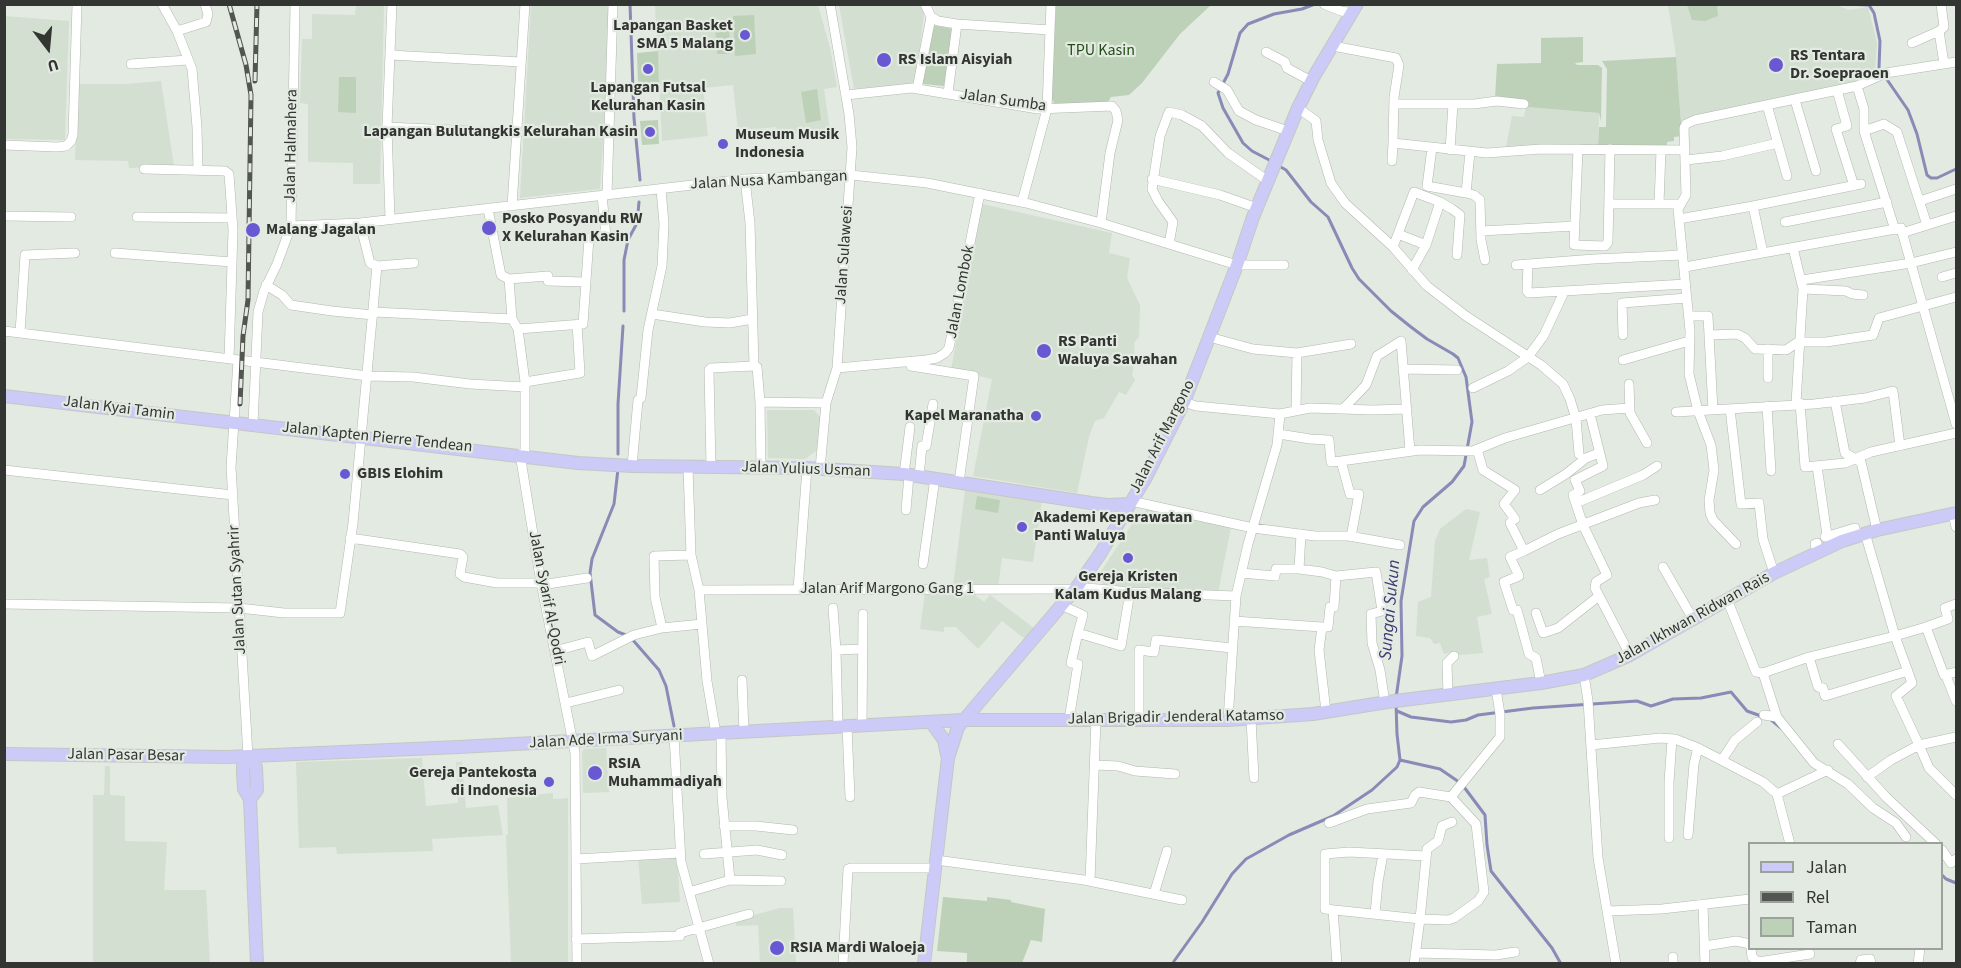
<!DOCTYPE html>
<style>
body{margin:0}
#map{position:relative;width:1961px;height:968px;overflow:hidden;background:#e3eae1;font-family:"Source Sans 3",sans-serif}
canvas{display:block}
.frame{position:absolute;inset:0;border:6px solid #323531;pointer-events:none}
.legend{position:absolute;left:1748px;top:842px;width:195px;height:108px;box-sizing:border-box;background:#e3eae1;border:2px solid #9ca29b;margin:0;padding:8px 10px;list-style:none;font-size:18px;color:#323531}
.legend li{display:flex;align-items:center;gap:12px;height:30px}
.legend b{width:30px;border:2px solid #9ca29b}
.north{position:absolute;left:18px;top:18px;width:60px;height:60px;-webkit-text-stroke:4px #e3eae1;paint-order:stroke;rotate:164deg;font-size:16px;font-weight:700;line-height:24px;text-align:center;color:#323531}
.north::after{content:'';display:block;margin:auto;width:21px;height:27px;background:#323531;clip-path:polygon(50% 0,100% 100%,50% 72%,0 100%)}
</style>
<div id="map">
<canvas width="1961" height="968"></canvas>
<div class="frame"></div>
<ul class="legend">
<li><b style="height:8px;background:#cccbf8"></b>Jalan</li>
<li><b style="height:8px;background:#525550"></b>Rel</li>
<li><b style="height:16px;background:#bcd1b7"></b>Taman</li>
</ul>
<div class="north">U</div>
</div>
<script>
const ctx = document.querySelector('canvas').getContext('2d');
ctx.lineJoin = 'round';
function fill(path, color) {
  ctx.fillStyle = color;
  ctx.fill(path, 'evenodd');
}
function toPath(rows) {
  const path = new Path2D();
  for (const r of rows) {
    path.moveTo(r[0], r[1]);
    for (let i = 2; i < r.length; i += 2) path.lineTo(r[i], r[i + 1]);
  }
  return path;
}
function stroke(path, color, width, dash) {
  ctx.strokeStyle = color;
  ctx.lineWidth = width;
  ctx.lineCap = dash ? 'butt' : 'round';
  ctx.setLineDash(dash || []);
  ctx.stroke(path);
}
function drawText(font, color, halo, rows, align = 'center') {
  ctx.font = font + ' "Source Sans 3",sans-serif';
  ctx.lineWidth = 4.5;
  ctx.setLineDash([]);
  ctx.textBaseline = 'middle';
  ctx.strokeStyle = halo;
  ctx.fillStyle = color;
  for (const [text, x, y, turn = 0] of rows) {
    ctx.save();
    ctx.translate(x, y);
    ctx.rotate((+turn || 0) * Math.PI / 180);
    ctx.textAlign = isNaN(turn) ? turn : align;
    if (halo) ctx.strokeText(text, 0, 0);
    ctx.fillText(text, 0, 0);
    ctx.restore();
  }
}
const built = toPath([
 [1833,4,1849,10,1868,7,1877,43,1875,71,1877,75,1864,82,1796,98,1681,121,1675,48,1668,5],
 [356,5,384,5,380,184,353,184,353,163,308,162,308,104,300,103,302,39,312,39,312,14,355,15],
 [531,5,611,5,600,189,520,198],
 [655,5,818,5,830,48,837,87,824,89,830,131,777,134,776,127,738,131,733,85,703,88,708,136,662,141],
 [839,5,921,5,924,13,916,80,912,84,854,89],
 [5,16,69,21,65,140,5,139],
 [161,81,174,166,129,168,128,161,75,160,78,84,126,84],
 [1526,107,1599,113,1598,147,1506,147,1512,116,1524,117],
 [982,204,1112,233,1109,253,1130,258,1127,278,1140,305,1139,337,1134,343,1135,358,1132,375,1135,380,1126,395,1119,392,1104,418,1095,421,1089,437,1077,493,973,476,992,379,951,370],
 [767,410,814,410,822,419,820,444,816,451,805,459,768,458],
 [965,490,1042,501,1033,562,1002,558,998,587,953,587],
 [1147,509,1231,527,1218,593,1111,589,1096,579,1136,518,1139,520],
 [1466,509,1480,512,1469,560,1487,558,1490,577,1484,579,1492,614,1477,617,1483,653,1460,655,1454,652,1444,654,1440,643,1434,644,1430,638,1416,636,1418,602,1431,597,1435,541,1440,529],
 [976,593,976,596,984,602,990,595,1034,628,1025,639,1002,621,978,649,956,627,944,627,944,632,920,629,925,594],
 [606,748,609,792,583,793,582,752,584,749],
 [422,758,426,806,458,803,456,762,462,762,466,808,498,805,503,835,432,839,433,851,337,854,336,847,299,848,296,762],
 [105,766,110,766,110,795,125,796,125,841,167,842,164,890,206,890,210,963,93,963,93,795,104,795],
 [553,793,553,799,568,798,568,963,511,963,506,835,508,835,507,798],
 [677,855,680,902,642,904,638,857],
 [780,908,793,908,796,963,760,963,758,925,736,926,736,920]
]);
const green = toPath([
 [1056,5,1211,5,1180,34,1142,83,1129,95,1111,97,1108,102,1055,104,1051,98],
 [1687,5,1717,5,1718,16,1705,21,1692,20],
 [754,15,756,54,735,56,733,16],
 [715,24,729,24,730,54,717,54],
 [932,25,953,29,944,86,923,84,922,82],
 [1583,37,1583,62,1575,63,1577,65,1598,65,1602,68,1601,121,1599,113,1526,107,1495,99,1497,64,1541,63,1541,38],
 [658,51,659,86,638,86,637,53],
 [1676,57,1682,136,1674,137,1674,141,1667,142,1667,148,1598,147,1599,127,1606,127,1607,69,1602,61],
 [339,77,356,77,356,113,338,112],
 [817,89,821,120,806,123,801,92],
 [658,120,659,144,642,145,640,121],
 [977,496,1000,500,998,513,975,509],
 [943,897,987,901,987,897,1011,900,1011,902,1045,909,1042,942,1031,940,1022,963,967,963,967,953,937,951]
]);
const stream = toPath([
 [630,4,634,118,640,180],
 [1844,4,1869,5,1874,13,1880,41,1879,68,1908,110,1917,134,1927,175,1931,178,1937,178,1956,169],
 [1273,162,1252,151,1243,143,1223,108,1218,93,1228,74,1240,33,1248,24,1274,14,1302,9,1315,4],
 [1279,166,1286,170,1311,202,1328,217,1352,268,1359,279,1391,311,1411,327,1427,339,1453,354,1458,358,1466,377,1472,422,1464,466,1452,482,1423,507,1414,521,1401,601,1402,656,1396,698],
 [624,311,624,260,628,240,637,223,639,202],
 [618,454,618,404,623,326],
 [618,469,614,504,592,559,590,573,595,615,618,632,626,635],
 [632,639,659,670,666,686,674,726],
 [1397,711,1411,717,1451,722,1466,720,1478,715,1533,708,1637,701,1651,706,1673,699,1701,698,1731,692,1747,711,1761,716],
 [1770,719,1781,728],
 [1400,760,1440,769,1459,782],
 [1464,787,1485,815,1487,845,1491,871,1552,948,1561,964],
 [1942,875,1946,879,1956,883],
 [1172,964,1202,922,1232,874,1246,859,1289,835,1333,816,1372,790,1397,767,1400,760,1397,734,1396,704]
]);
const minor = toPath([
 [162,4,177,31,192,69,197,127,198,169],
 [925,4,931,17,938,21,957,24,1050,30],
 [1324,4,1341,11,1353,13],
 [1941,4,1944,27,1939,31,1944,64],
 [177,31,206,22,208,14,205,4],
 [1912,43,1939,31],
 [1333,46,1396,58,1399,65,1394,97,1393,143,1487,153,1541,149,1685,150],
 [1266,52,1285,62,1287,68,1311,81],
 [390,55,521,62],
 [131,64,188,60],
 [1214,82,1227,90,1239,111,1256,120,1288,131],
 [1857,86,1864,109,1864,131,1895,230],
 [917,89,931,17],
 [1837,90,1847,126,1836,129,1854,186],
 [948,93,957,24],
 [846,95,912,88,1038,109,1112,106,1116,111,1118,120,1110,153,1101,223],
 [1795,100,1816,171],
 [1395,104,1474,104,1497,101,1524,104],
 [1767,105,1787,176],
 [1298,108,1316,121,1318,140,1331,183,1345,203,1393,247,1427,286,1466,316,1541,365,1563,384,1570,399,1576,419,1579,454],
 [387,127,518,133],
 [1864,131,1884,124,1897,132,1927,225],
 [4,145,57,147,66,146,71,141,73,135,77,4],
 [1432,148,1427,186,1466,193],
 [1578,149,1574,245,1605,246,1608,242,1610,149],
 [1450,150,1453,104],
 [1470,152,1466,193,1474,195,1480,200,1481,240,1485,260],
 [1686,160,1722,156,1778,143],
 [1392,161,1393,143],
 [144,169,225,171,229,174,233,230,229,359],
 [745,179,750,223,754,366,757,367,760,402,761,467],
 [1152,179,1220,195,1257,208],
 [607,195,613,4],
 [1920,201,1956,189],
 [1022,202,1047,109,1051,4],
 [1609,204,1681,204],
 [1659,204,1661,150],
 [512,206,525,4],
 [1753,206,1763,253],
 [488,209,501,275,509,279],
 [4,216,71,217],
 [137,217,232,218],
 [390,219,387,127,392,4],
 [1679,219,1753,206,1861,184],
 [1785,222,1887,202],
 [360,223,370,263,377,266],
 [291,226,360,223,745,179,821,175,851,175,927,183,1026,203,1101,223,1237,265,1284,265],
 [1481,231,1575,226],
 [1902,233,1956,216],
 [1398,234,1426,245],
 [1169,244,1173,222,1158,201,1152,189,1160,136,1169,112,1182,115,1202,126,1228,153,1268,181],
 [1393,247,1414,192,1440,202],
 [1793,248,1803,289,1796,403],
 [115,253,232,262],
 [1528,264,1527,291,1529,293,1686,284],
 [1516,265,1594,259,1683,255],
 [377,266,414,263],
 [1685,267,1901,228,1956,424],
 [1412,270,1426,245,1440,202,1452,209,1460,215,1457,255],
 [1942,277,1956,273],
 [509,279,512,319,518,329,525,382,525,455],
 [509,279,548,276,548,281,585,282],
 [1802,280,1911,263,1956,252],
 [266,285,282,295,291,305,332,311,373,315],
 [1803,289,1846,291,1852,294,1863,295],
 [374,312,512,319],
 [652,314,705,322,730,323,752,319],
 [1689,316,1708,316,1713,410],
 [518,329,583,324,589,238,606,236,602,195],
 [4,331,368,376,413,377,470,384,525,387],
 [20,333,25,255,75,253],
 [1623,335,1622,303,1687,298],
 [1710,335,1737,334,1745,338,1755,349,1786,350,1798,342,1826,342,1873,335,1879,318,1956,297],
 [1209,337,1253,349,1297,353,1351,344],
 [1623,360,1689,341],
 [238,361,231,467,248,756],
 [911,366,974,376,959,482],
 [837,368,926,360,937,358,945,353,949,348,980,193],
 [1403,369,1457,370],
 [1768,378,1768,349],
 [525,382,580,373,577,324],
 [1629,384,1630,413,1647,443],
 [1473,388,1508,371,1528,357,1544,335,1564,292],
 [1835,401,1845,453,1861,462,1877,530],
 [760,402,826,403],
 [1184,402,1196,406,1280,414,1310,408,1372,410,1407,409],
 [1800,403,1805,467,1845,463,1871,452,1956,433],
 [1767,406,1771,471],
 [1344,408,1366,385,1377,356,1401,341,1410,451],
 [1730,409,1741,504,1759,503,1763,539,1774,573],
 [1296,410,1297,353],
 [1676,412,1814,404,1865,398,1893,391,1900,446],
 [1590,414,1603,466,1575,480,1580,491,1573,495,1583,525,1607,575,1596,582,1595,588,1630,655],
 [253,424,258,312,264,291,277,264,291,226,295,4],
 [1279,434,1310,439,1329,440,1331,462,1341,461,1420,450,1473,451,1505,438,1602,410,1629,408],
 [1477,449,1483,470,1515,490,1504,504,1515,519,1510,523,1524,551,1510,557,1519,576,1504,582,1513,610,1517,610,1529,654,1536,658,1541,683],
 [520,454,541,583,575,753,577,964],
 [1341,461,1350,494,1359,494,1351,537],
 [632,466,638,400,641,398,648,330,662,266,664,224,661,189],
 [1817,466,1827,535],
 [688,467,691,555,699,590,707,681,716,734],
 [711,467,709,370,711,368,754,366],
 [820,469,826,403,837,368,852,147,849,114,830,4],
 [4,470,233,495],
 [904,474,910,427],
 [919,476,922,446,926,446,933,404],
 [1540,490,1566,474,1586,458,1599,453],
 [1131,501,1253,528,1315,536,1349,536,1400,545],
 [1576,503,1643,475,1657,466],
 [906,510,909,475],
 [1953,514,1956,527],
 [1865,533,1895,636,1912,683,1896,696,1919,745,1956,737],
 [1825,537,1855,528,1856,535],
 [350,538,460,554,463,557,460,574,464,577,497,583,541,583],
 [1817,543,1815,544,1817,551],
 [1736,544,1713,520,1710,513,1709,500,1714,470,1711,445,1698,411,1689,374,1690,331,1678,209,1686,195,1684,128,1686,124,1695,120,1857,86,1886,73,1956,62],
 [1524,551,1558,534,1639,503,1655,500],
 [923,564,935,478],
 [1663,567,1693,619],
 [1299,569,1322,572,1336,576,1334,607,1330,607,1328,627,1322,627,1319,650,1326,712],
 [1241,573,1275,576,1276,569,1299,569,1301,534],
 [1336,576,1376,572,1382,611,1371,614,1372,643,1380,670,1385,703],
 [541,585,587,578],
 [1077,587,1130,592,1236,596],
 [798,589,807,468],
 [699,590,1075,589],
 [1727,599,1756,672,1763,673,1809,657,1895,636,1926,627,1948,619,1945,608,1956,604],
 [4,604,239,608,284,613,340,613,353,523,377,266],
 [1061,605,1083,615,1078,633,1121,646,1130,592],
 [833,608,836,650],
 [1536,613,1543,633,1558,628,1599,596],
 [1234,621,1322,627],
 [1926,627,1944,675,1956,672],
 [662,628,655,597,654,556,691,555],
 [555,651,588,642,592,656,634,635,662,628,702,624],
 [1809,657,1818,687,1823,688,1825,696,1908,671],
 [1763,673,1777,717],
 [1584,675,1588,701,1598,858,1616,964],
 [1946,676,1956,701],
 [742,680,744,732],
 [1448,695,1447,663,1454,656],
 [566,703,619,690],
 [1764,715,1777,717,1814,763,1848,784,1873,808,1896,823,1906,837],
 [1251,719,1254,778],
 [1069,720,1078,664,1071,663,1078,633],
 [1139,720,1139,650,1154,652,1156,640,1232,648],
 [1228,720,1236,596,1248,544,1277,445,1280,414],
 [862,726,863,614],
 [838,727,836,650,862,649],
 [847,727,850,797],
 [721,733,722,797,730,880],
 [674,736,681,862,709,964],
 [1838,744,1886,797,1936,844],
 [1591,745,1660,738,1675,739,1698,748,1763,782,1777,794,1790,844],
 [1722,760,1735,740,1757,722],
 [1095,765,1118,766,1135,771,1175,774],
 [1867,777,1891,760,1919,745,1929,768,1956,795],
 [1777,794,1828,770],
 [1329,823,1367,809,1411,803,1415,795,1419,792,1451,797],
 [724,826,756,826,793,830],
 [1688,835,1694,764,1698,748],
 [1669,838,1669,782,1672,739],
 [1942,850,1951,863,1956,859],
 [704,854,757,850,782,855],
 [1426,856,1349,852,1325,854,1325,909,1420,919,1427,849,1438,841,1442,826,1452,822],
 [576,859,680,853],
 [936,860,1084,880,1182,900],
 [1090,881,1096,720],
 [689,892,730,880,781,881],
 [1154,894,1167,851],
 [1703,904,1705,964],
 [1333,910,1337,964],
 [1608,911,1662,909,1750,899],
 [1375,914,1378,882,1383,854],
 [576,939,680,936,680,933,749,914],
 [1705,946,1736,941,1750,944],
 [1751,948,1752,957,1758,962,1810,954],
 [1415,953,1496,955,1515,952],
 [843,964,848,869,851,868,935,868],
 [1414,964,1420,919,1448,920,1454,918,1478,901,1484,892,1476,824,1451,797,1500,737,1500,714,1496,689],
 [1673,964,1673,957],
 [1860,964,1861,960,1870,959,1871,964],
 [1918,964,1920,948]
]);
const major = toPath([
 [4,396,578,463,632,466,807,468,904,474,1091,503,1108,505,1130,504],
 [931,722,944,740,947,755],
 [4,754,227,757,459,747,963,720,1228,720,1313,714,1387,702,1541,683,1584,675,1630,655,1774,573,1842,541,1877,530,1956,513],
 [248,756,243,766,243,773,244,789,250,799,257,964],
 [248,756,256,767,257,790,250,799],
 [924,964,948,758,958,727,1077,587,1100,554,1145,479,1184,402,1237,265,1253,217,1298,108,1313,78,1357,4]
]);
const rail = toPath([
 [229,4,246,65,251,95,248,300,243,336,240,404],
 [255,81,257,4]
]);
const markers = [
 [745,35,6,"#6859d3"],
 [884,60,8,"#6859d3"],
 [1776,65,8,"#6859d3"],
 [648,69,6,"#6859d3"],
 [650,132,6,"#6859d3"],
 [723,144,6,"#6859d3"],
 [489,228,8,"#6859d3"],
 [253,230,8,"#6859d3"],
 [1044,351,8,"#6859d3"],
 [1036,416,6,"#6859d3"],
 [345,474,6,"#6859d3"],
 [1022,527,6,"#6859d3"],
 [1128,558,6,"#6859d3"],
 [595,773,8,"#6859d3"],
 [549,782,6,"#6859d3"],
 [777,948,8,"#6859d3"]
];
const poiNames = [
 ["Lapangan Basket",733,26,"right"],
 ["SMA 5 Malang",733,44,"right"],
 ["RS Tentara",1790,56],
 ["Dr. Soepraoen",1790,74],
 ["RS Islam Aisyiah",898,60],
 ["Lapangan Futsal",648,88,"center"],
 ["Kelurahan Kasin",648,106,"center"],
 ["Lapangan Bulutangkis Kelurahan Kasin",638,132,"right"],
 ["Museum Musik",735,135],
 ["Indonesia",735,153],
 ["Posko Posyandu RW",502,219],
 ["X Kelurahan Kasin",502,237],
 ["Malang Jagalan",266,230],
 ["RS Panti",1058,342],
 ["Waluya Sawahan",1058,360],
 ["Kapel Maranatha",1024,416,"right"],
 ["GBIS Elohim",357,474],
 ["Akademi Keperawatan",1034,518],
 ["Panti Waluya",1034,536],
 ["Gereja Kristen",1128,577,"center"],
 ["Kalam Kudus Malang",1128,595,"center"],
 ["RSIA",608,764],
 ["Muhammadiyah",608,782],
 ["Gereja Pantekosta",537,773,"right"],
 ["di Indonesia",537,791,"right"],
 ["RSIA Mardi Waloeja",790,948]
];
const parkNames = [
 ["TPU Kasin",1101,51]
];
const streetNames = [
 ["Jalan Sumba",1003,101,8],
 ["Jalan Halmahera",292,146,-89],
 ["Jalan Nusa Kambangan",769,181,-3],
 ["Jalan Sulawesi",845,255,-86],
 ["Jalan Lombok",961,292,-79],
 ["Jalan Kyai Tamin",119,409,7],
 ["Jalan Arif Margono",1163,437,-63],
 ["Jalan Kapten Pierre Tendean",377,438,6],
 ["Jalan Yulius Usman",806,470,2],
 ["Jalan Arif Margono Gang 1",887,589],
 ["Jalan Sutan Syahrir",238,590,-93],
 ["Jalan Syarif Al-Qodri",546,598,79],
 ["Jalan Ikhwan Ridwan Rais",1693,619,-29],
 ["Jalan Brigadir Jenderal Katamso",1176,718,-1],
 ["Jalan Ade Irma Suryani",606,740,-3],
 ["Jalan Pasar Besar",126,756,1]
];
const waterNames = [
 ["Sungai Sukun",1391,610,-85]
];
fill(built, '#d3dfd0');
fill(green, '#bcd1b7');
stroke(stream, '#898ab6', 3);
stroke(minor, '#b1b8af', 10);
stroke(major, '#c6c6c5', 14);
stroke(minor, '#fff', 9);
stroke(major, '#cccbf8', 12);
stroke(rail, '#525550', 5);
stroke(rail, '#e3eae1', 3, [9]);
for (const [x, y, r, color] of markers) {
  const dot = new Path2D();
  dot.arc(x, y, r, 0, 2 * Math.PI);
  ctx.fillStyle = color;
  ctx.fill(dot);
  stroke(dot, '#e3eae1', 2);
}
drawText('bold 16px', '#323531', '#e3eae1', poiNames, 'left');
drawText('16px', '#234d18', '#e3eae1', parkNames);
drawText('16px', '#323531', '#e3eae1', streetNames);
drawText('italic 18px', '#3e3a73', '#e3eae1', waterNames);
</script>
